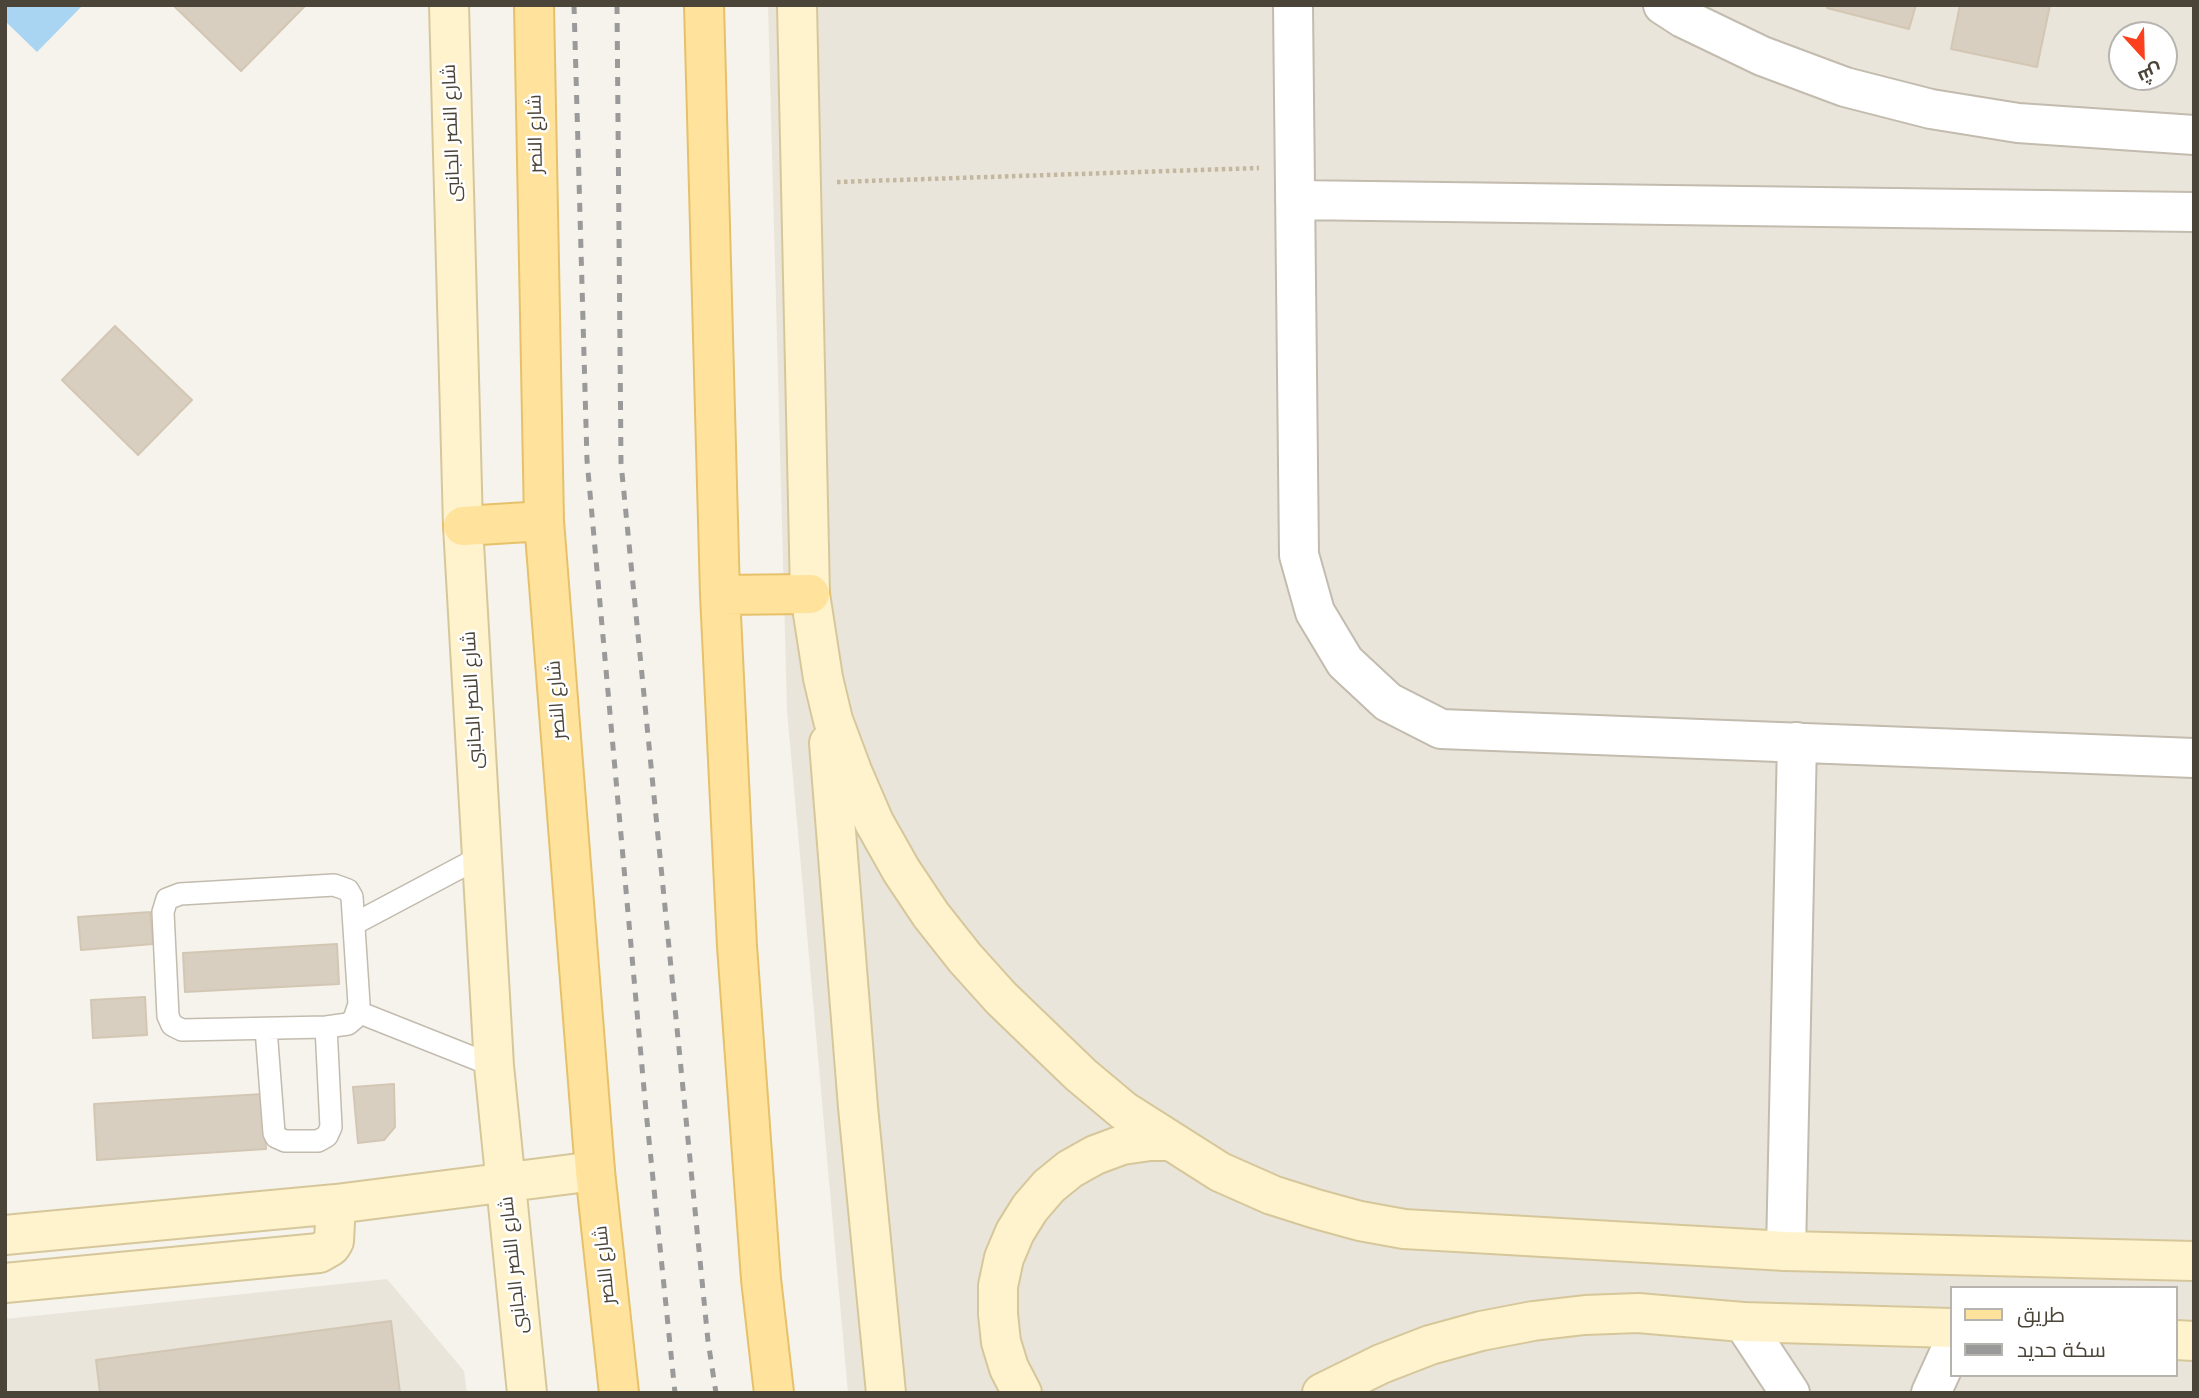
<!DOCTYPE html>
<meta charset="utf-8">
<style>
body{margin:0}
#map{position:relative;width:2199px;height:1398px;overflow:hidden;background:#f6f3ec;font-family:Arial,Cairo,sans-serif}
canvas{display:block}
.frame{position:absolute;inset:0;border:7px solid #4b4439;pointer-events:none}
.legend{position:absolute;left:1950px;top:1286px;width:228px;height:91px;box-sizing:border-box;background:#fff;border:2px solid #b7b4b0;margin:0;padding:9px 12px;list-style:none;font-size:21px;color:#4b4439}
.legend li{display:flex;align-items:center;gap:14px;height:35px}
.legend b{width:35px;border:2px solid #b7b4b0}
.north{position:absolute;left:2108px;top:21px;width:70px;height:70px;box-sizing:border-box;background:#fff;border:2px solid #b7b4b0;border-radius:50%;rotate:158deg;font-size:19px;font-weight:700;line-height:28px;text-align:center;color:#4b4439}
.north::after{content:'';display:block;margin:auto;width:24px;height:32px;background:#fc3f1d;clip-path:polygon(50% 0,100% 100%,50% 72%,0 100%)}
</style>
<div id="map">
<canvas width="2199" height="1398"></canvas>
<div class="frame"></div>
<ul class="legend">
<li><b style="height:9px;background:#ffe39c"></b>طريق</li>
<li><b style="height:9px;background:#9a9a9a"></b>سكة حديد</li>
</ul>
<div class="north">ش</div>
</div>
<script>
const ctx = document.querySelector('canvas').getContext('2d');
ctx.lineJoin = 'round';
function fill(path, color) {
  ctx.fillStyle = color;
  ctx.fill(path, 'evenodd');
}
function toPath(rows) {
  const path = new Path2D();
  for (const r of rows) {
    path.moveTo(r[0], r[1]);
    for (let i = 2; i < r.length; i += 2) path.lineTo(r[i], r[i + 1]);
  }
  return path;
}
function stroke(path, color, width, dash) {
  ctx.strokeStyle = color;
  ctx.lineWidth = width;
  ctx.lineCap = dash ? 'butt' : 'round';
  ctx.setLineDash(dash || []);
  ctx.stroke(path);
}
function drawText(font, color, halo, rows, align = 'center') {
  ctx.font = font + ' Arial,Cairo,sans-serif';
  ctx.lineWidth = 5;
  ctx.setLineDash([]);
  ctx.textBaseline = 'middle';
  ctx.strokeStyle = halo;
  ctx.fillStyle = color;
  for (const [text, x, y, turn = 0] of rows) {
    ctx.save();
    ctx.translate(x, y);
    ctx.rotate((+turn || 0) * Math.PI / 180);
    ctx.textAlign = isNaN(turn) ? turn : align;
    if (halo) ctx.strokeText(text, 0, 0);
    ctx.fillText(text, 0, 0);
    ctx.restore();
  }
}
const residential = toPath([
 [768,5,2194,5,2194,1393,848,1393,787,710],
 [2122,35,2164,35,2164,77,2122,77],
 [1952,1288,2176,1288,2176,1375,1952,1375],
 [387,1279,464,1371,467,1393,5,1393,5,1319]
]);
const water = toPath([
 [5,5,83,5,37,52,5,21]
]);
const building = toPath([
 [173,5,306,5,241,71,173,5],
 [1828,5,1916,5,1909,29,1827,8,1828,5],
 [1960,5,2050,5,2037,67,1951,49,1960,5],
 [115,326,192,400,138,455,62,380,115,326],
 [150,912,153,944,81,950,78,917,150,912],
 [337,944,339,984,185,992,183,953,337,944],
 [145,997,147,1035,93,1038,91,1000,145,997],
 [394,1084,395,1127,384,1140,358,1143,353,1087,394,1084],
 [263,1094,266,1149,97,1160,94,1104,263,1094],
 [391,1321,400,1393,100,1393,96,1360,391,1321]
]);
const path = toPath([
 [837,182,1259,168]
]);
const lane = toPath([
 [334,885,348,890,352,897,359,1004,354,1019,348,1024,326,1027,182,1030,172,1025,168,1016,163,912,167,899,180,894,334,885],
 [354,924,482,856],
 [358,1012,494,1066],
 [266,1029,274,1133,276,1137,285,1141,318,1141,327,1136,331,1127,326,1027]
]);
const street = toPath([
 [1293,5,1299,555,1315,612,1345,662,1388,702,1441,729,2194,758],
 [1663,5,1683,18,1762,56,1845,87,1931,109,2018,123,2194,135],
 [1295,200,2194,212],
 [1786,1251,1797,742],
 [1743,1322,1790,1393],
 [1931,1393,1952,1347]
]);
const secondary = toPath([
 [449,5,463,526,494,1066,527,1393],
 [797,5,810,594,823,678,833,720,852,771,874,822,901,870,931,915,965,958,1001,998,1081,1075,1124,1111,1220,1172,1272,1195,1316,1209,1360,1221,1404,1229,1786,1251,2194,1261],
 [829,743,858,1107,886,1393],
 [5,1235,336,1204,595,1171],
 [5,1283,319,1253,331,1246,334,1241,336,1204],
 [2176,1340,2194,1341],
 [1022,1393,1009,1368,1001,1342,998,1314,998,1286,1004,1258,1015,1232,1030,1208,1049,1186,1070,1169,1095,1155,1122,1145,1150,1141,1171,1141],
 [1322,1393,1381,1364,1430,1345,1481,1331,1533,1321,1585,1315,1638,1313,1743,1322,1952,1328]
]);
const primary = toPath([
 [534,5,544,521,595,1171,619,1393],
 [704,5,720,595,737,946,761,1279,774,1393],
 [463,526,544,521],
 [720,595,810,594]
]);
const rail = toPath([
 [574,5,587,460,646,1111,675,1393],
 [617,5,621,463,708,1341,716,1393]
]);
const streetNames = [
 ["شارع النصر الجانبى",452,133,-92],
 ["شارع النصر",536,134,-91],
 ["شارع النصر الجانبى",473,700,-93],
 ["شارع النصر",557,700,-94],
 ["شارع النصر الجانبى",514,1265,-96],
 ["شارع النصر",605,1265,-96]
];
fill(residential, '#eae5da');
fill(water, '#a9d4f2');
fill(building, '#d8cfc1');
stroke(building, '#d3c7b4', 2);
stroke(lane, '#c2bbae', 24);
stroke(street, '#c2bbae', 42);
stroke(secondary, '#d6c79b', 42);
stroke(primary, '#e6c16a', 42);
stroke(path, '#c4b79f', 4.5, [3.5, 3.5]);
stroke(lane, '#fff', 21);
stroke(street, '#fff', 38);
stroke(secondary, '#fff3cd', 38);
stroke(primary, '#ffe39c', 38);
stroke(rail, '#9a9a9a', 5, [9, 9]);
drawText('19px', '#4b4439', '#fff', streetNames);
</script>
